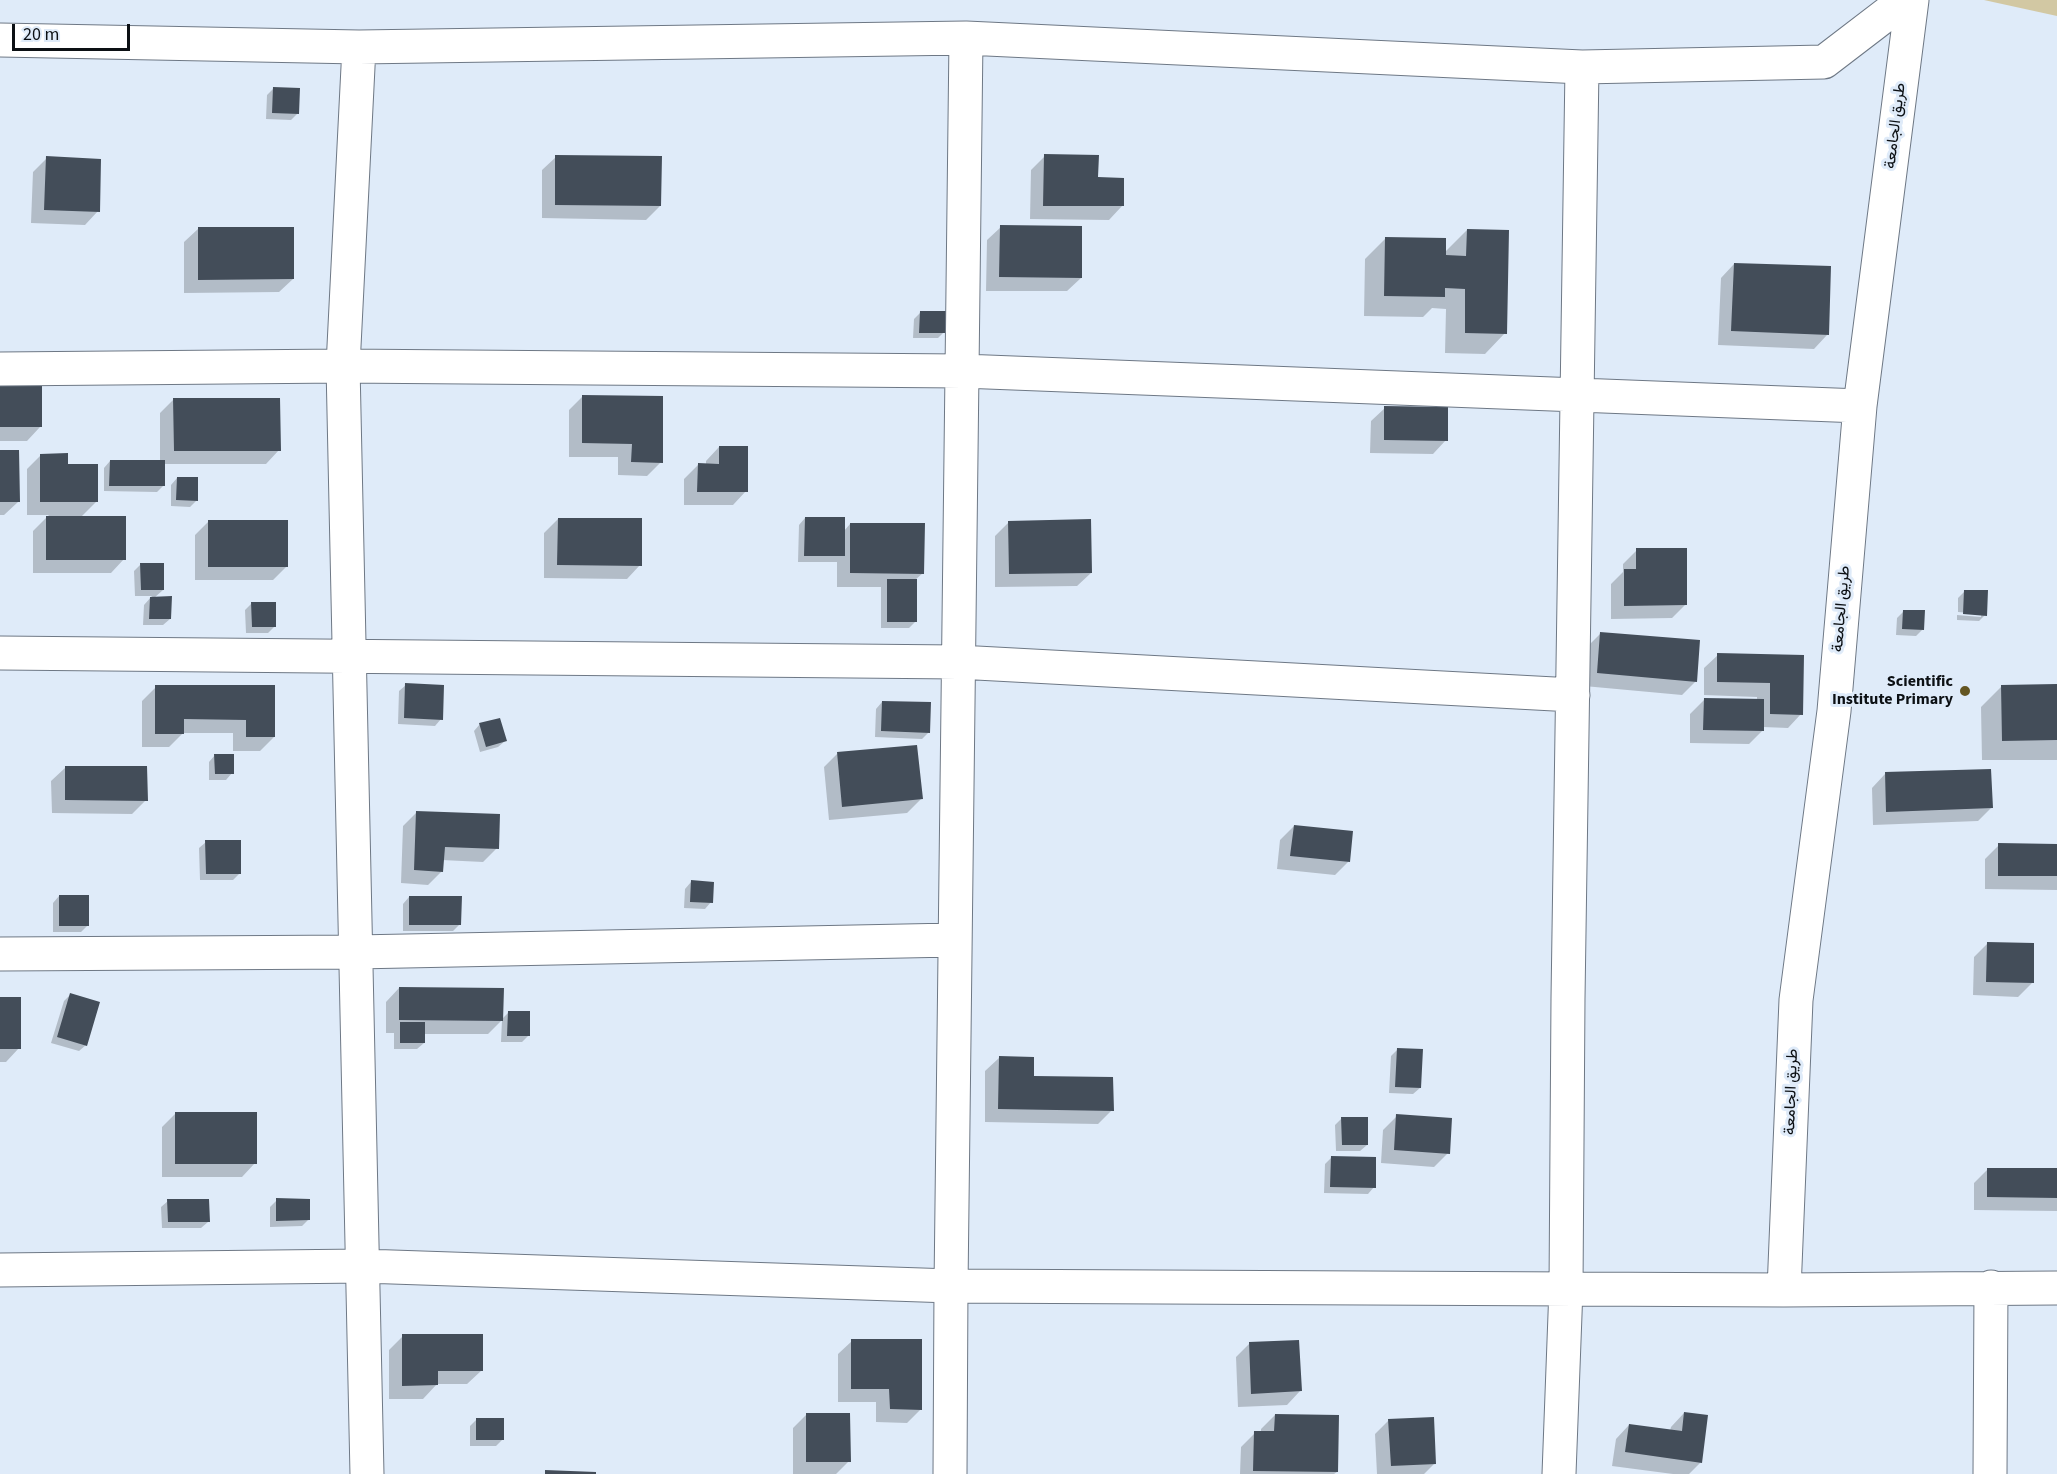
<!DOCTYPE html>
<meta charset="utf-8">
<style>
body{margin:0}
#map{position:relative;width:2057px;height:1474px;overflow:hidden;background:#dfebf9;font-family:"Source Sans 3",sans-serif}
canvas{display:block}
.scale{position:absolute;left:12px;top:24px;width:118px;height:27px;box-sizing:border-box;border:3px solid #0c1014;border-top:0;padding-left:8px;font-size:18px;line-height:21px;white-space:nowrap;color:#0c1014;-webkit-text-stroke:4px #dfebf9;paint-order:stroke}
</style>
<div id="map">
<canvas width="2057" height="1474"></canvas>
<div class="scale">20 m</div>
</div>
<script>
const ctx = document.querySelector('canvas').getContext('2d');
ctx.lineJoin = 'round';
function fill(path, color) {
  ctx.fillStyle = color;
  ctx.fill(path, 'evenodd');
}
function toPath(rows) {
  const path = new Path2D();
  for (const r of rows) {
    path.moveTo(r[0], r[1]);
    for (let i = 2; i < r.length; i += 2) path.lineTo(r[i], r[i + 1]);
  }
  return path;
}
function stroke(path, color, width, dash) {
  ctx.strokeStyle = color;
  ctx.lineWidth = width;
  ctx.lineCap = dash ? 'butt' : 'round';
  ctx.setLineDash(dash || []);
  ctx.stroke(path);
}
function drawText(font, color, halo, rows, align = 'center') {
  ctx.font = font + ' "Source Sans 3",Vazirmatn,sans-serif';
  ctx.lineWidth = 6;
  ctx.setLineDash([]);
  ctx.textBaseline = 'middle';
  ctx.strokeStyle = halo;
  ctx.fillStyle = color;
  for (const [text, x, y, turn = 0] of rows) {
    ctx.save();
    ctx.translate(x, y);
    ctx.rotate((+turn || 0) * Math.PI / 180);
    ctx.textAlign = isNaN(turn) ? turn : align;
    if (halo) ctx.strokeText(text, 0, 0);
    ctx.fillText(text, 0, 0);
    ctx.restore();
  }
}
const green = toPath([
 [1984,0,2057,0,2057,16,1993,2]
]);
const shadow = toPath([
 [273,89,298,113,291,120,266,119,267,95],
 [1045,156,1097,179,1122,206,1109,220,1030,219,1031,170],
 [556,157,660,206,646,220,542,218,542,170],
 [47,158,98,211,85,225,31,223,33,172],
 [1001,227,1081,278,1067,291,986,291,987,240],
 [198,229,293,279,279,292,184,293,184,242],
 [1467,230,1505,333,1485,354,1445,353,1446,309,1432,308,1423,317,1364,316,1365,259,1385,239,1444,253],
 [1734,264,1827,335,1814,349,1718,345,1721,278],
 [920,313,944,332,938,338,913,338,914,319],
 [0,388,40,427,27,441,0,441],
 [582,397,661,462,647,476,618,475,618,457,569,457,569,410],
 [174,399,279,450,266,464,163,464,164,485,157,492,104,491,104,468,110,461,160,462,160,413],
 [1385,408,1446,440,1433,454,1370,453,1371,421],
 [719,447,746,491,733,505,684,505,684,479,698,465,706,465,706,461],
 [0,452,18,502,4,515,0,515],
 [41,455,67,465,97,501,81,517,124,559,111,573,33,573,33,531,49,515,27,515,27,469],
 [177,478,197,500,190,507,171,506,171,485],
 [805,518,844,531,850,524,923,573,915,580,916,621,909,628,881,628,881,587,837,587,837,562,798,562,799,525],
 [558,519,640,565,627,579,544,578,544,533],
 [209,521,287,566,273,580,195,580,195,535],
 [1009,522,1091,573,1077,586,995,587,995,536],
 [1637,550,1686,604,1672,618,1611,619,1611,584,1623,572,1623,564],
 [141,564,163,590,154,598,170,619,163,625,143,625,144,605,152,596,135,596,134,571],
 [1965,591,1985,615,1979,621,1957,620,1957,615,1981,617,1981,614,1958,612,1958,598],
 [252,603,275,626,268,633,246,633,245,610],
 [1904,611,1923,629,1916,636,1896,635,1897,618],
 [1600,634,1696,681,1682,695,1584,686,1587,647],
 [1718,655,1802,656,1801,714,1788,728,1763,727,1763,730,1749,744,1690,743,1690,714,1704,700,1757,701,1757,697,1704,695,1704,668],
 [406,685,441,719,435,726,398,724,399,691],
 [2002,686,2057,686,2057,760,1982,760,1981,707],
 [156,687,274,687,274,737,260,751,233,751,233,733,183,733,169,747,142,747,142,701],
 [882,702,929,732,922,739,875,737,876,709],
 [480,724,505,741,498,747,480,752,474,731],
 [837,754,921,799,907,813,829,820,824,767],
 [215,755,232,773,226,780,209,780,209,762],
 [65,768,146,800,132,814,52,813,51,781],
 [1885,774,1992,807,1978,821,1873,825,1872,788],
 [417,812,497,848,483,862,442,860,442,871,428,885,401,883,403,826],
 [1294,826,1349,861,1335,875,1277,869,1280,840],
 [206,842,240,873,233,880,200,880,199,848],
 [1999,845,2057,845,2057,890,1985,889,1985,859],
 [691,882,711,902,705,909,684,908,685,889],
 [59,896,88,925,81,932,53,932,53,903],
 [409,897,460,924,453,931,403,931,403,904],
 [1988,943,2032,983,2018,997,1973,995,1974,957],
 [399,988,502,1019,508,1013,529,1035,522,1042,501,1042,502,1020,488,1034,424,1034,424,1043,417,1049,394,1049,394,1033,386,1033,386,1002],
 [70,995,86,1045,79,1051,51,1043,64,1001],
 [0,998,19,1048,6,1062,0,1062],
 [1398,1049,1420,1088,1413,1094,1389,1093,1391,1056],
 [999,1058,1032,1078,1112,1110,1098,1124,985,1122,985,1071],
 [175,1114,255,1163,242,1177,162,1177,162,1127],
 [1397,1116,1448,1153,1434,1167,1381,1163,1383,1130],
 [1342,1118,1367,1145,1360,1151,1336,1151,1335,1125],
 [1331,1158,1374,1187,1368,1194,1324,1193,1325,1164],
 [1988,1169,2057,1170,2057,1211,1974,1210,1974,1183],
 [277,1200,308,1220,302,1226,270,1227,270,1207],
 [168,1201,208,1222,201,1228,162,1228,161,1207],
 [403,1336,481,1371,467,1384,437,1384,423,1399,389,1399,389,1350],
 [852,1341,921,1409,907,1423,876,1422,876,1402,838,1402,838,1354],
 [1250,1343,1300,1391,1287,1405,1238,1407,1236,1357],
 [1684,1413,1701,1462,1689,1474,1673,1474,1612,1466,1616,1439,1629,1425,1670,1431,1671,1427],
 [807,1414,849,1461,836,1474,793,1474,793,1428],
 [1275,1415,1337,1472,1334,1474,1240,1474,1241,1447,1255,1433,1261,1433,1261,1429],
 [477,1419,503,1439,496,1446,470,1446,470,1426],
 [1389,1420,1434,1464,1424,1474,1377,1474,1375,1434]
]);
const building = toPath([
 [273,87,300,88,299,114,272,113],
 [1044,154,1099,155,1098,177,1124,178,1124,206,1043,206],
 [555,155,662,156,661,206,555,205],
 [46,156,101,159,100,212,44,210],
 [1000,225,1082,226,1082,278,999,277],
 [198,227,294,227,294,279,198,280],
 [1467,229,1509,230,1507,334,1465,333,1465,289,1445,288,1445,297,1384,296,1385,237,1446,238,1446,255,1466,256],
 [1734,263,1831,266,1829,335,1731,331],
 [920,311,946,311,946,333,919,333],
 [0,386,42,386,42,427,0,427],
 [582,395,663,396,663,463,631,462,632,444,582,443],
 [173,398,280,398,281,451,174,451],
 [1384,406,1448,407,1448,441,1384,440],
 [719,446,748,446,748,492,697,492,698,463,719,464],
 [0,450,19,450,20,502,0,502],
 [68,453,68,464,98,464,98,502,40,502,40,454],
 [110,460,165,460,165,486,109,486],
 [177,477,198,477,198,501,176,500],
 [46,516,126,516,126,560,46,560],
 [805,517,845,517,845,556,804,556],
 [558,518,642,518,642,566,557,565],
 [1091,519,1092,573,1009,574,1008,521],
 [208,520,288,520,288,567,208,567],
 [850,523,925,523,924,574,850,573],
 [1636,548,1687,548,1687,605,1624,606,1624,569,1636,569],
 [140,563,164,563,164,590,141,590],
 [887,579,917,579,917,622,887,622],
 [1964,590,1988,590,1987,616,1963,614],
 [172,596,171,619,149,619,150,597],
 [251,602,276,602,276,627,252,627],
 [1903,610,1925,610,1924,630,1902,629],
 [1600,632,1700,640,1697,682,1597,673],
 [1717,653,1804,655,1803,715,1770,714,1770,683,1717,682],
 [405,683,444,685,443,720,404,718],
 [2057,684,2057,740,2002,741,2001,685],
 [155,685,275,685,275,737,246,737,246,720,184,719,184,734,155,734],
 [1704,698,1764,699,1764,731,1703,730],
 [882,701,931,702,930,733,881,731],
 [500,718,507,741,486,747,479,723],
 [917,745,923,799,842,807,837,752],
 [214,754,234,754,234,774,215,774],
 [65,766,147,766,148,801,65,800],
 [1991,769,1993,808,1886,812,1885,772],
 [416,811,500,814,499,849,445,847,443,872,414,870],
 [1294,825,1353,831,1350,862,1290,856],
 [205,840,241,840,241,874,206,874],
 [1998,843,2057,844,2057,876,1998,876],
 [691,880,714,882,713,903,690,902],
 [59,895,89,895,89,926,59,926],
 [409,896,462,896,461,925,409,925],
 [1987,942,2034,943,2034,983,1986,982],
 [399,987,504,988,503,1021,399,1020],
 [70,993,100,1002,87,1046,57,1037],
 [0,997,21,997,21,1049,0,1049],
 [508,1011,530,1011,530,1036,507,1036],
 [400,1022,425,1022,425,1043,400,1043],
 [1397,1048,1423,1049,1421,1088,1395,1087],
 [999,1056,1034,1057,1034,1076,1113,1077,1114,1111,998,1109],
 [175,1112,257,1112,257,1164,175,1164],
 [1396,1114,1452,1118,1450,1154,1394,1150],
 [1341,1117,1368,1117,1368,1145,1342,1145],
 [1331,1156,1376,1157,1376,1188,1330,1187],
 [1987,1168,2057,1168,2057,1198,1987,1197],
 [276,1198,310,1199,310,1220,276,1221],
 [167,1199,209,1199,210,1222,168,1222],
 [402,1334,483,1334,483,1371,438,1371,438,1385,402,1386],
 [851,1339,922,1339,922,1410,890,1409,889,1389,851,1389],
 [1299,1340,1302,1391,1251,1394,1249,1342],
 [1684,1412,1708,1415,1702,1463,1625,1452,1629,1424,1682,1431],
 [806,1413,850,1413,851,1462,806,1462],
 [1275,1414,1339,1415,1338,1472,1253,1471,1254,1431,1274,1431],
 [1434,1417,1436,1464,1391,1466,1388,1419],
 [476,1418,504,1418,504,1440,476,1440],
 [545,1470,596,1472,596,1474,545,1474]
]);
const street = toPath([
 [0,40,359,47,966,38,1582,67,1824,62,1905,0],
 [359,47,343,366,367,1474],
 [0,369,343,366,962,371,1860,406],
 [0,653,958,662,1573,695],
 [0,954,356,952,954,940],
 [0,1270,363,1266,951,1286,1784,1290,2057,1288],
 [1784,1290,1796,1000,1834,711,1860,406,1912,0],
 [950,1474,951,1286,966,38],
 [1559,1474,1566,1288,1568,998,1582,67],
 [1990,1474,1991,1287]
]);
const markers = [
 [1965,691,6,"#635522"]
];
const streetNames = [
 ["طريق الجامعة",1896,126,-83],
 ["طريق الجامعة",1842,609,-85],
 ["طريق الجامعة",1792,1092,-88]
];
const poiNames = [
 ["Scientific",1953,682],
 ["Institute Primary",1953,700]
];
fill(green, '#d2c8a3');
fill(shadow, '#0003');
fill(building, '#434d59');
stroke(street, '#6e7885', 35);
stroke(street, '#fff', 33);
for (const [x, y, r, color] of markers) {
  const dot = new Path2D();
  dot.arc(x, y, r, 0, 2 * Math.PI);
  ctx.fillStyle = color;
  ctx.fill(dot);
  stroke(dot, '#dfebf9', 2);
}
drawText('16px', '#0c1014', '#dfebf9', streetNames);
drawText('bold 16px', '#0c1014', '#dfebf9', poiNames, 'right');
</script>
